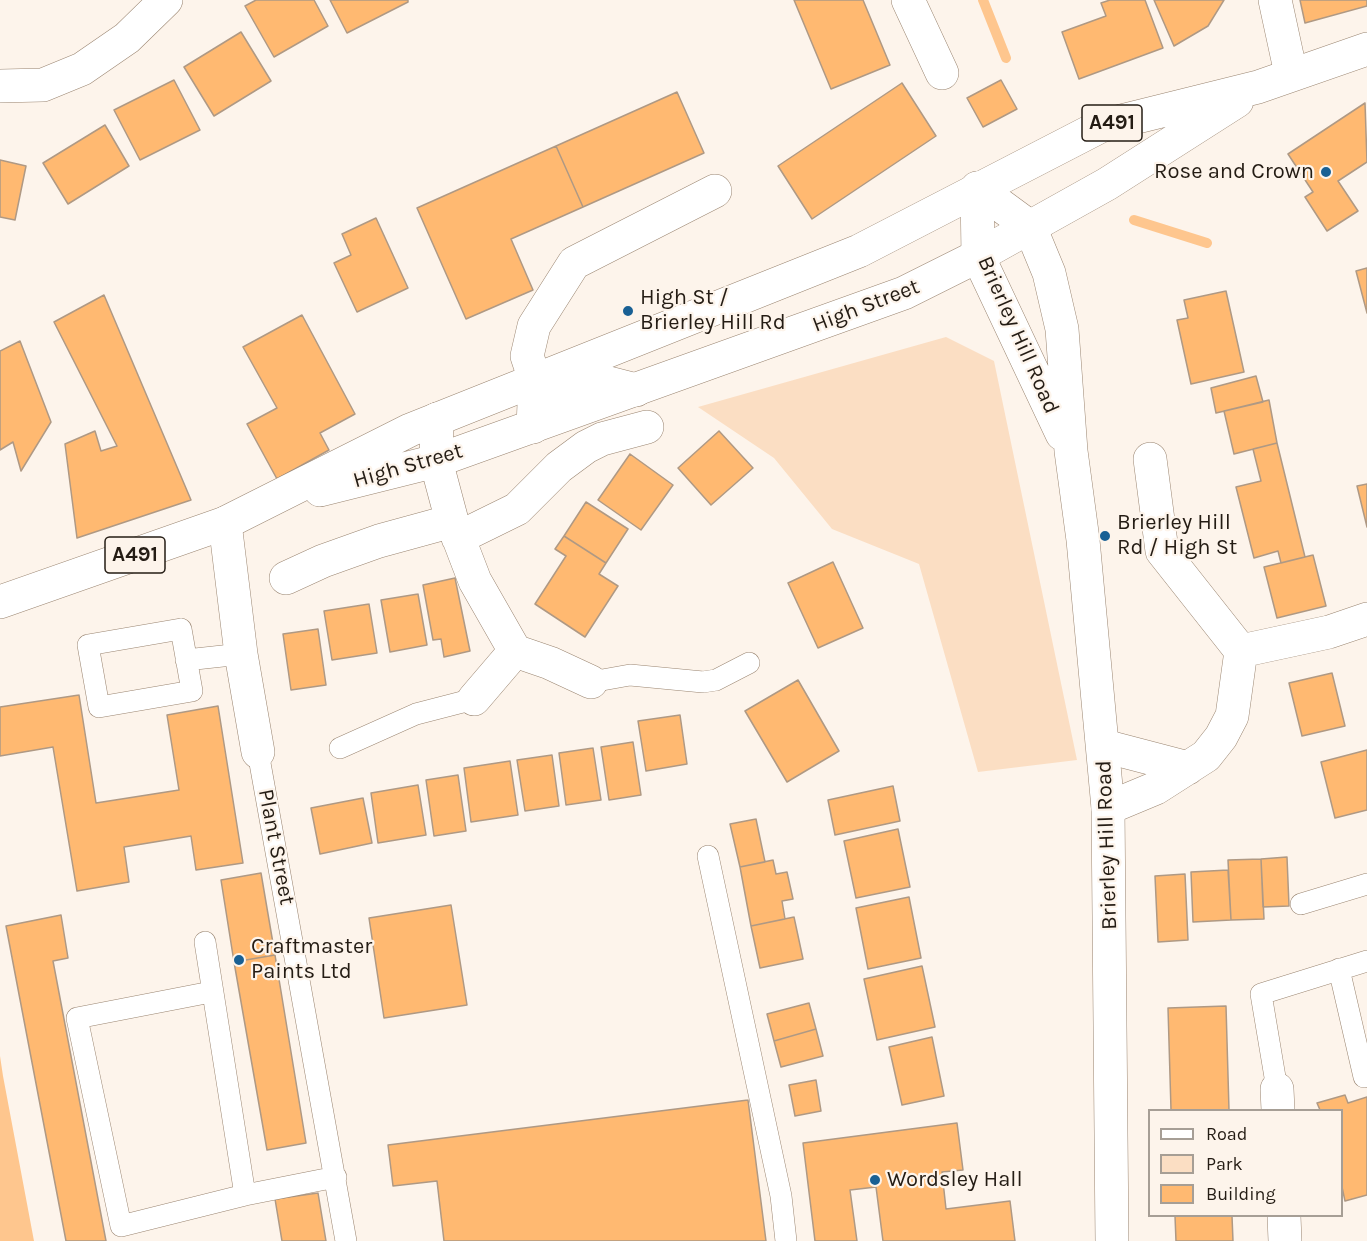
<!DOCTYPE html>
<style>
body{margin:0}
#map{position:relative;width:1367px;height:1241px;overflow:hidden;background:#fdf4eb;font-family:Karla,sans-serif}
canvas{display:block}
.legend{position:absolute;left:1148px;top:1109px;width:195px;height:108px;box-sizing:border-box;background:#fdf4eb;border:2px solid #a69e95;margin:0;padding:8px 10px;list-style:none;font-size:18px;color:#241c14}
.legend li{display:flex;align-items:center;gap:12px;height:30px}
.legend b{width:30px;border:2px solid #a69e95}
</style>
<div id="map">
<canvas width="1367" height="1241"></canvas>
<ul class="legend">
<li><b style="height:8px;background:#fff"></b>Road</li>
<li><b style="height:16px;background:#fbdec3"></b>Park</li>
<li><b style="height:16px;background:#ffb971"></b>Building</li>
</ul>
</div>
<script>
const ctx = document.querySelector('canvas').getContext('2d');
ctx.lineJoin = 'round';
function fill(path, color) {
  ctx.fillStyle = color;
  ctx.fill(path, 'evenodd');
}
function toPath(rows) {
  const path = new Path2D();
  for (const r of rows) {
    path.moveTo(r[0], r[1]);
    for (let i = 2; i < r.length; i += 2) path.lineTo(r[i], r[i + 1]);
  }
  return path;
}
function stroke(path, color, width, dash) {
  ctx.strokeStyle = color;
  ctx.lineWidth = width;
  ctx.lineCap = dash ? 'butt' : 'round';
  ctx.setLineDash(dash || []);
  ctx.stroke(path);
}
function drawText(font, color, halo, rows, align = 'center') {
  ctx.font = font + ' Karla,sans-serif';
  ctx.lineWidth = 4.5;
  ctx.setLineDash([]);
  ctx.textBaseline = 'middle';
  ctx.strokeStyle = halo;
  ctx.fillStyle = color;
  for (const [text, x, y, turn = 0] of rows) {
    ctx.save();
    ctx.translate(x, y);
    ctx.rotate((+turn || 0) * Math.PI / 180);
    ctx.textAlign = isNaN(turn) ? turn : align;
    if (halo) ctx.strokeText(text, 0, 0);
    ctx.fillText(text, 0, 0);
    ctx.restore();
  }
}
const green = toPath([
 [946,337,994,361,1077,760,978,772,919,564,832,529,774,458,698,407]
]);
const water = toPath([
 [0,1056,3,1076,34,1241,0,1241]
]);
const stream = toPath([
 [983,0,1006,58],
 [1134,220,1207,243]
]);
const building = toPath([
 [256,0,314,0,328,26,274,57,245,6,256,0],
 [330,0,408,0,408,2,347,33,330,0],
 [794,0,863,0,890,65,831,89,794,0],
 [1110,0,1145,0,1163,48,1079,79,1062,32,1106,16,1101,3,1110,0],
 [1154,0,1224,0,1208,26,1174,46,1154,0],
 [1300,0,1367,0,1367,6,1305,23,1300,0],
 [241,32,271,81,214,116,184,67,241,32],
 [174,80,200,130,140,160,114,110,174,80],
 [1001,80,1017,109,983,127,967,98,1001,80],
 [902,83,936,136,812,219,778,166,902,83],
 [677,92,704,153,583,207,556,146,677,92],
 [1365,103,1367,162,1338,181,1358,211,1327,231,1305,197,1313,192,1288,154,1365,103],
 [105,125,129,166,68,204,43,163,105,125],
 [556,146,583,207,511,239,533,290,466,319,417,208,556,146],
 [0,160,26,166,15,220,0,217,0,160],
 [376,218,408,288,357,312,334,263,351,255,342,234,376,218],
 [1367,268,1367,313,1356,271,1367,268],
 [1226,291,1244,372,1191,384,1177,320,1188,318,1184,300,1226,291],
 [104,295,191,500,77,538,65,444,95,431,101,451,117,446,54,322,104,295],
 [302,315,355,414,320,433,329,450,277,479,247,424,277,408,243,347,302,315],
 [20,341,51,422,21,471,13,442,0,450,0,351,20,341],
 [1256,376,1263,402,1216,413,1211,388,1256,376],
 [1269,400,1277,443,1234,454,1224,411,1269,400],
 [719,431,753,468,711,505,678,468,719,431],
 [1277,443,1305,557,1281,563,1278,551,1254,558,1236,487,1261,481,1253,449,1277,443],
 [630,454,673,485,641,530,598,500,630,454],
 [1367,484,1367,527,1357,486,1367,484],
 [586,502,628,529,606,563,564,536,586,502],
 [564,536,606,563,599,574,618,586,585,637,535,604,566,556,555,549,564,536],
 [1313,555,1326,606,1277,618,1264,567,1313,555],
 [833,562,863,628,818,648,788,583,833,562],
 [455,578,470,651,444,657,441,639,433,640,423,585,455,578],
 [418,594,427,645,390,652,381,600,418,594],
 [369,604,377,653,332,660,324,611,369,604],
 [318,629,326,685,291,690,283,634,318,629],
 [1332,673,1345,726,1302,736,1289,683,1332,673],
 [798,680,839,751,787,782,745,711,798,680],
 [79,695,96,803,179,790,167,715,218,706,243,863,196,870,191,836,124,847,129,882,77,891,53,747,0,756,0,707,79,695],
 [680,715,687,764,646,771,638,721,680,715],
 [633,742,641,795,609,800,601,747,633,742],
 [593,748,601,800,566,805,559,753,593,748],
 [1367,750,1367,810,1335,818,1321,762,1367,750],
 [552,755,559,806,525,811,517,760,552,755],
 [510,761,518,815,471,822,464,768,510,761],
 [458,775,466,831,434,836,426,780,458,775],
 [418,785,426,835,378,843,371,793,418,785],
 [893,786,900,821,835,835,828,800,893,786],
 [363,798,372,843,320,854,311,808,363,798],
 [756,819,765,862,740,867,730,824,756,819],
 [898,829,910,887,856,898,844,841,898,829],
 [1287,857,1289,906,1263,907,1261,859,1287,857],
 [1261,859,1264,919,1231,920,1228,860,1261,859],
 [773,860,776,874,787,872,793,899,782,901,785,919,751,926,740,867,773,860],
 [1228,870,1231,920,1193,922,1191,872,1228,870],
 [261,873,275,955,234,962,221,880,261,873],
 [1185,874,1188,940,1158,942,1155,876,1185,874],
 [909,897,921,958,868,969,856,908,909,897],
 [451,905,467,1005,384,1018,369,918,451,905],
 [61,915,68,958,53,961,106,1241,66,1241,6,926,61,915],
 [794,917,803,959,760,968,751,926,794,917],
 [275,955,306,1143,267,1150,234,962,275,955],
 [922,966,935,1027,877,1040,864,979,922,966],
 [809,1003,816,1029,774,1041,767,1014,809,1003],
 [1226,1006,1229,1110,1171,1110,1168,1008,1226,1006],
 [816,1029,823,1056,781,1067,774,1041,816,1029],
 [932,1037,944,1096,902,1105,889,1047,932,1037],
 [816,1080,821,1111,795,1116,789,1085,816,1080],
 [1345,1095,1348,1103,1367,1097,1367,1195,1345,1201,1342,1187,1342,1110,1320,1110,1317,1103,1345,1095],
 [748,1100,766,1241,444,1241,437,1181,393,1186,388,1145,748,1100],
 [957,1123,963,1170,942,1172,946,1209,1010,1201,1015,1241,883,1241,876,1187,850,1190,857,1241,815,1241,803,1143,957,1123],
 [318,1193,326,1241,282,1241,275,1199,318,1193],
 [1175,1216,1232,1216,1233,1241,1176,1241,1175,1216]
]);
const service = toPath([
 [181,629,192,691,99,707,88,645,181,629],
 [186,660,241,654],
 [591,682,630,675,703,682,716,680,749,663],
 [340,748,416,714,474,699],
 [258,752,346,1241],
 [708,856,781,1196,786,1241],
 [1301,904,1367,884],
 [205,942,245,1195],
 [1339,969,1364,1077],
 [211,992,77,1018,121,1226,245,1195,336,1177],
 [1277,1089,1261,994,1367,961]
]);
const minor = toPath([
 [908,0,942,73],
 [1275,0,1291,74],
 [0,86,43,85,82,69,127,38,166,0],
 [535,380,559,395,601,381,636,390],
 [437,419,436,461,452,521,475,581,515,651],
 [533,427,535,380,527,356,534,326,574,263,715,191],
 [1150,459,1162,551,1241,651],
 [225,523,241,654,258,752],
 [458,538,517,509,559,467,586,447,602,439,647,427],
 [286,578,323,561,379,541,452,521],
 [474,699,515,651,550,663,591,682],
 [1104,746,1188,768],
 [1108,808,1156,788,1206,756,1221,737,1232,716,1241,651,1329,632,1367,619],
 [1277,1089,1278,1110],
 [1284,1216,1285,1241]
]);
const secondary = toPath([
 [977,188,1030,227,1049,273,1062,329,1071,451,1083,540,1108,808,1112,1241],
 [977,188,978,256,1062,434]
]);
const trunk = toPath([
 [320,490,436,461,904,293,978,256,1107,184,1237,101],
 [0,602,225,523,410,430,859,251,1101,126,1258,87,1367,49]
]);
const markers = [
 [1326,172,6,"#196094"],
 [628,311,6,"#196094"],
 [1105,536,6,"#196094"],
 [239,960,6,"#196094"],
 [875,1180,6,"#196094"]
];
const shields = [
 [1112,123,60],
 [135,555,60]
];
const shieldNames = [
 ["A491",1112,123],
 ["A491",135,555]
];
const poiNames = [
 ["Rose and Crown",1314,172,"right"],
 ["High St /",640,298],
 ["Brierley Hill Rd",640,323],
 ["Brierley Hill",1117,523],
 ["Rd / High St",1117,548],
 ["Craftmaster",251,947],
 ["Paints Ltd",251,972],
 ["Wordsley Hall",887,1180]
];
const streetNames = [
 ["High Street",866,306,-21],
 ["Brierley Hill Road",1018,335,66],
 ["High Street",408,466,-16],
 ["Brierley Hill Road",1107,845,-92],
 ["Plant Street",276,847,79]
];
fill(green, '#fbdec3');
fill(water, '#fec68e');
stroke(stream, '#fec68e', 10);
fill(building, '#ffb971');
stroke(building, '#af9984', 1.5);
stroke(service, '#9a8571', 22);
stroke(minor, '#9a8571', 34);
stroke(secondary, '#9a8571', 34);
stroke(trunk, '#9a8571', 34);
stroke(service, '#fff', 21);
stroke(minor, '#fff', 33);
stroke(secondary, '#fff', 33);
stroke(trunk, '#fff', 33);
for (const [x, y, r, color] of markers) {
  const dot = new Path2D();
  dot.arc(x, y, r, 0, 2 * Math.PI);
  ctx.fillStyle = color;
  ctx.fill(dot);
  stroke(dot, '#fdf4eb', 2);
}
for (const [x, y, w] of shields) {
  const box = new Path2D();
  box.roundRect(x - w / 2, y - 18, w, 36, 4.5);
  ctx.fillStyle = '#fdf4eb';
  ctx.fill(box);
  stroke(box, '#241c14', 1.5);
}
drawText('bold 21px', '#241c14', null, shieldNames);
drawText('22px', '#241c14', '#fdf4eb', poiNames, 'left');
drawText('22px', '#241c14', '#fdf4eb', streetNames);
</script>
